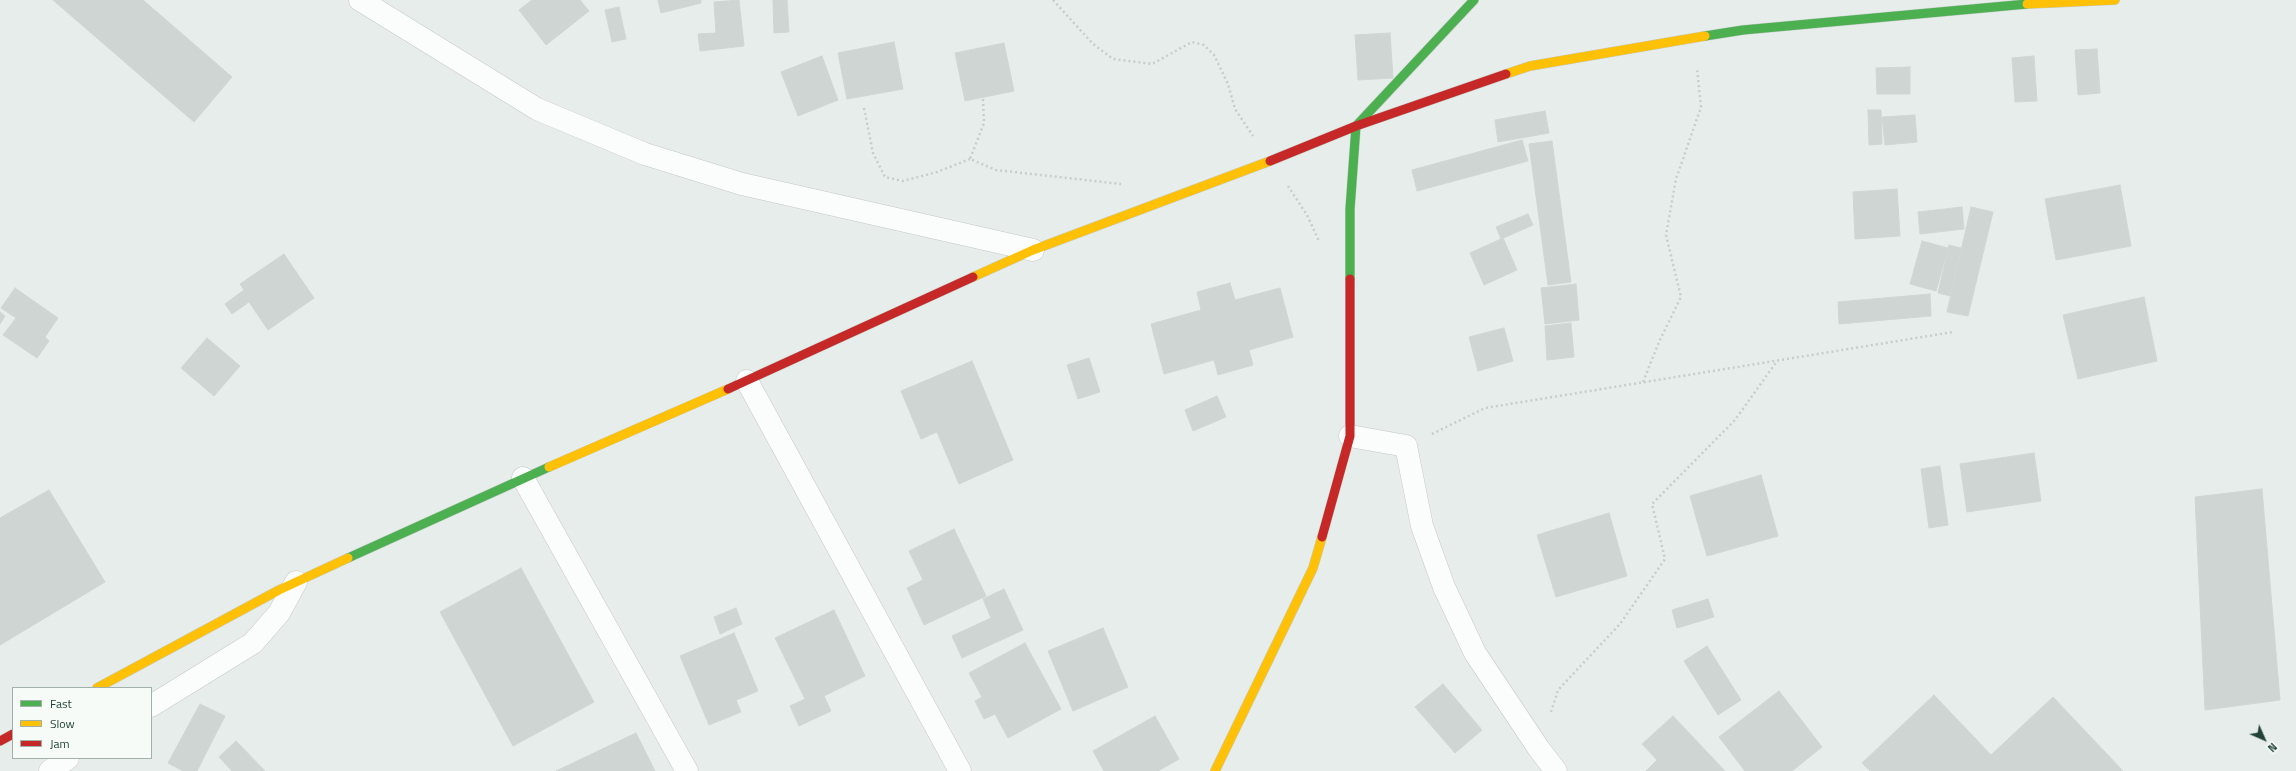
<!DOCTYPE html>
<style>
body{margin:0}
#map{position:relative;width:2296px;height:771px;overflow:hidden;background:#e7edea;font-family:"Titillium Web",sans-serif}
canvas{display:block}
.legend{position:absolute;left:12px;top:687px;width:140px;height:72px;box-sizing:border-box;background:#f6fbf8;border:1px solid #a1b1ac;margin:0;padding:5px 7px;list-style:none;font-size:12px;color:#224339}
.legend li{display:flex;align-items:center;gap:8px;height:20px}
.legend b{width:20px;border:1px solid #a1b1ac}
.north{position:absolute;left:2244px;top:719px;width:40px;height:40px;-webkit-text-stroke:3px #f6fbf8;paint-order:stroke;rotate:135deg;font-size:11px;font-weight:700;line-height:16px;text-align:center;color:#224339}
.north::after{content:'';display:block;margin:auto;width:14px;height:18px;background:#224339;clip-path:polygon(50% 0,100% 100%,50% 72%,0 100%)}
</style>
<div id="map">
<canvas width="2296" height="771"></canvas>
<ul class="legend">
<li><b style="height:5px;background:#4caf50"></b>Fast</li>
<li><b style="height:5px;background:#ffc107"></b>Slow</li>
<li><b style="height:5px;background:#c62828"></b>Jam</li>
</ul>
<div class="north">N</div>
</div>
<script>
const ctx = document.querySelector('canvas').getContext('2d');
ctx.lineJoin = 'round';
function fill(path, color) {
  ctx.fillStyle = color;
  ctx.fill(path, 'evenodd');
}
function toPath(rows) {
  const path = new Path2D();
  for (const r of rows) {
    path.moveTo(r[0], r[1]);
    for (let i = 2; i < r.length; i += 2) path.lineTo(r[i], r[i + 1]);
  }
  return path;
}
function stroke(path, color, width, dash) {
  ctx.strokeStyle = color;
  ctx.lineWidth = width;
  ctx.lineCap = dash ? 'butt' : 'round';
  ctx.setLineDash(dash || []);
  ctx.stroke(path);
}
const building = toPath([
 [53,0,143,0,232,77,194,122,53,0],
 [532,0,580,0,589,11,546,45,519,10,532,0],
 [658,0,701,0,701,3,661,13,658,0],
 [739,0,744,46,700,51,698,34,716,33,714,2,739,0],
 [773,0,787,0,789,32,774,33,773,0],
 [619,7,626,39,612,42,605,10,619,7],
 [1390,33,1393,78,1358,80,1355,35,1390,33],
 [894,42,903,89,847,99,838,53,894,42],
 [1004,43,1014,91,965,101,955,53,1004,43],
 [2097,49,2100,93,2078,95,2075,50,2097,49],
 [822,56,838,100,798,116,781,72,822,56],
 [2034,56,2037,101,2015,102,2012,58,2034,56],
 [1910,67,1910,94,1877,94,1876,68,1910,67],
 [1868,110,1881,110,1882,144,1869,145,1868,110],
 [1545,111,1549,133,1498,142,1495,120,1545,111],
 [1915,115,1917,142,1885,145,1882,117,1915,115],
 [1522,140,1528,161,1417,191,1412,170,1522,140],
 [1552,141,1571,282,1548,285,1529,144,1552,141],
 [2120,185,2131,246,2056,260,2045,199,2120,185],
 [1897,189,1900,236,1855,239,1853,192,1897,189],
 [1962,207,1964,229,1920,234,1918,212,1962,207],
 [1971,207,1993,212,1968,316,1947,312,1971,207],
 [1528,214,1533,225,1501,239,1496,227,1528,214],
 [1503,238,1517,270,1484,285,1470,253,1503,238],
 [1922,241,1948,248,1936,291,1910,284,1922,241],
 [1949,245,1961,248,1950,296,1938,293,1949,245],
 [284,254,314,298,268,330,249,302,232,314,225,304,244,290,240,284,284,254],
 [1230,283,1235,300,1280,288,1293,337,1249,350,1253,365,1218,375,1214,360,1164,374,1151,324,1201,310,1197,292,1230,283],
 [1576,284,1579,320,1545,324,1541,288,1576,284],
 [15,288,58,318,45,337,49,341,37,358,3,335,16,318,1,308,15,288],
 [1930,294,1931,316,1839,324,1838,302,1930,294],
 [2144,297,2157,361,2078,379,2063,315,2144,297],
 [0,312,5,316,0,324,0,312],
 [1571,323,1574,357,1547,360,1545,326,1571,323],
 [1504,328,1513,361,1478,371,1469,337,1504,328],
 [207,338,240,366,214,396,181,368,207,338],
 [1089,358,1100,392,1078,399,1067,365,1089,358],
 [972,361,1013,460,959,484,937,432,921,439,901,391,972,361],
 [1217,396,1226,417,1193,431,1185,410,1217,396],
 [2034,453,2041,501,1967,512,1960,464,2034,453],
 [1940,466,1948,525,1929,528,1921,469,1940,466],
 [1761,475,1778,536,1707,556,1690,496,1761,475],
 [2262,489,2280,700,2205,710,2195,497,2262,489],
 [49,490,105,582,0,645,0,518,49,490],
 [1609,513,1627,576,1556,597,1537,535,1609,513],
 [954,529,986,596,924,625,907,588,923,580,909,551,954,529],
 [521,568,594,702,513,746,440,612,521,568],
 [1004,589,1023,630,962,658,952,636,991,618,983,599,1004,589],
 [1708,599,1714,617,1677,628,1672,610,1708,599],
 [736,608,742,624,720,634,714,617,736,608],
 [834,610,865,676,824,696,831,711,799,726,790,706,805,699,775,638,834,610],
 [1103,628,1128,687,1073,711,1048,651,1103,628],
 [734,633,758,691,736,700,741,712,709,725,680,656,734,633],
 [1025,643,1061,709,1008,738,995,714,984,719,975,701,982,697,969,673,1025,643],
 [1707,646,1741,700,1718,715,1684,661,1707,646],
 [1443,684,1482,730,1455,753,1415,707,1443,684],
 [1779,691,1822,747,1792,771,1745,771,1719,737,1779,691],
 [1934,695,1991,755,2053,697,2123,771,1870,771,1862,763,1934,695],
 [200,704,225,716,197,771,183,771,168,763,200,704],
 [1155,716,1179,759,1158,771,1104,771,1093,751,1155,716],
 [1673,716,1725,771,1646,771,1657,760,1642,744,1673,716],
 [636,733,655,771,556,771,636,733],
 [236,741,265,771,232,771,219,757,236,741]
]);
const path = toPath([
 [1053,0,1093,44,1113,59,1152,64,1192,42,1204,45,1214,55,1228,84,1235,109,1253,136],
 [983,99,984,123,970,159,996,170,1121,184],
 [864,108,873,153,885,177,903,181,937,172,970,159],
 [1288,186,1307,215,1319,241],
 [1643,382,1659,342,1681,297,1666,235,1676,179,1701,107,1697,68],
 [1432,434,1485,408,1953,332],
 [1551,712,1558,690,1620,624,1665,559,1652,504,1735,420,1777,361]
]);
const street = toPath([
 [360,0,537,109,645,154,742,184,1033,250],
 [747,381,960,771],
 [1350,436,1406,446,1422,526,1444,587,1475,653,1539,749,1556,771],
 [523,478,687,771],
 [151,706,253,643,279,613,296,582],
 [50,771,68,758]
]);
const fast = toPath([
 [1705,36,1743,30,2027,4],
 [1350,279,1350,209,1356,126,1474,0],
 [348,558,549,467]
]);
const slow = toPath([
 [2027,4,2115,0],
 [1506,74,1530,66,1705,36],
 [973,277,1033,250,1270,161],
 [549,467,728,389],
 [97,688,279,590,348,558],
 [1215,771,1313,568,1322,537]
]);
const jam = toPath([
 [1270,161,1356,126,1506,74],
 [728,389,973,277],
 [1322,537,1350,436,1350,279],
 [0,741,13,734]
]);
fill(building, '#cfd5d3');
stroke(building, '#cfd6d3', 1);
stroke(street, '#c4cac7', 23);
stroke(fast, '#c2cbc7', 10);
stroke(slow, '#c2cbc7', 10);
stroke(jam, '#c2cbc7', 10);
stroke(path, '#c6cecc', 2.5, [2, 3]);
stroke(street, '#fbfcfc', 22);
stroke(fast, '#4caf50', 9);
stroke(slow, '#ffc107', 9);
stroke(jam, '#c62828', 9);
</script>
